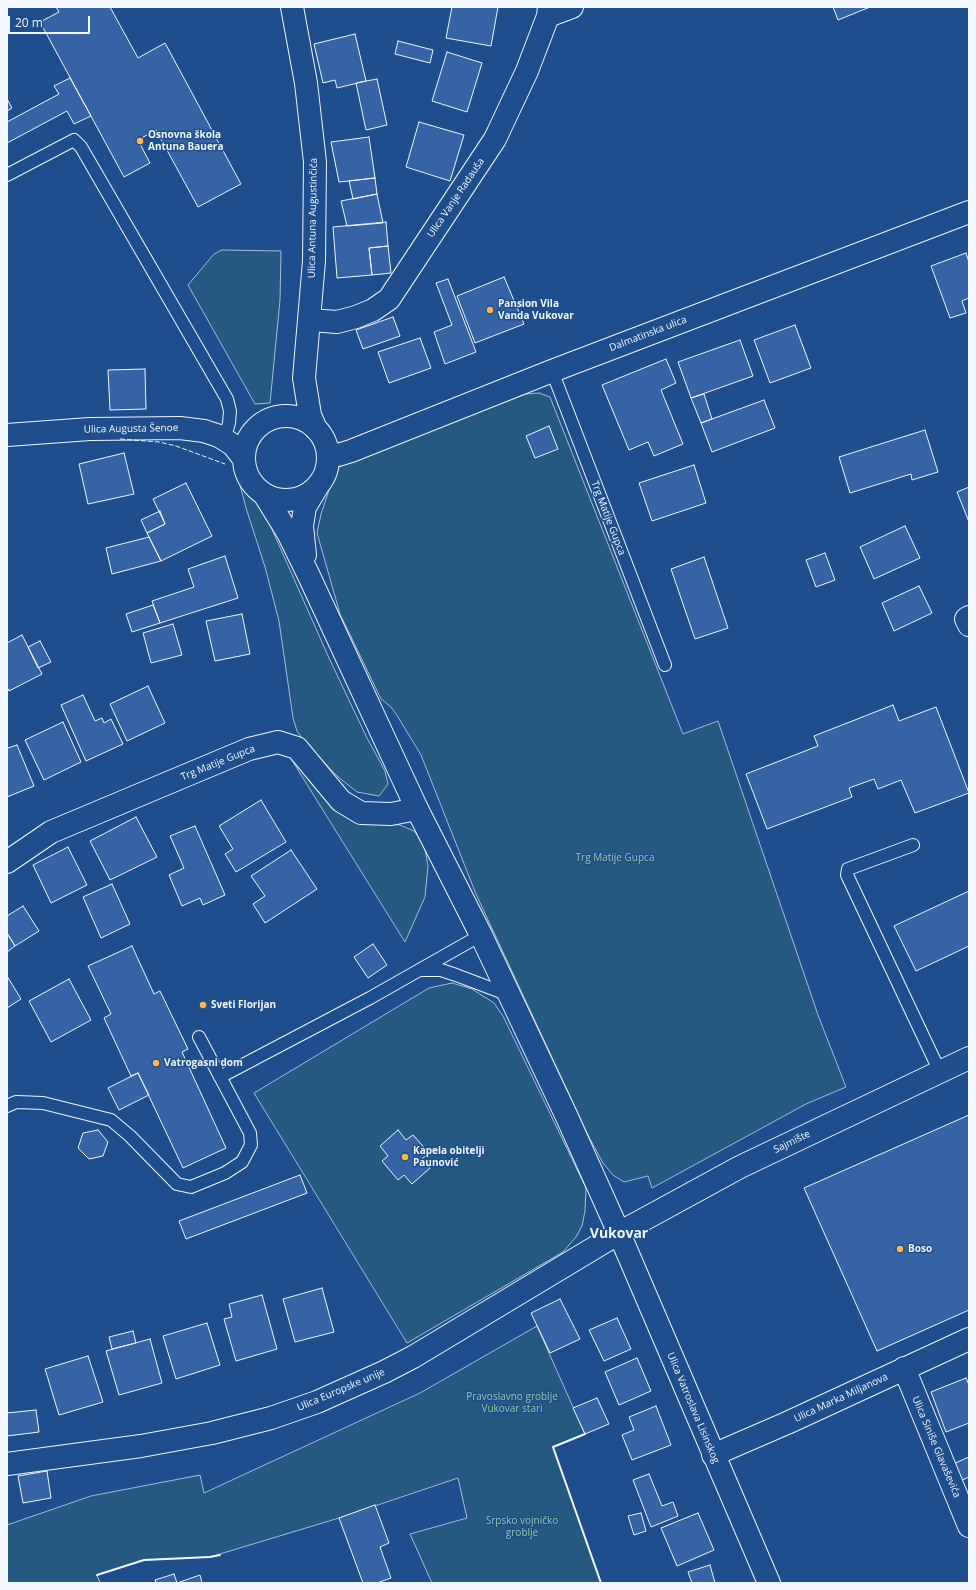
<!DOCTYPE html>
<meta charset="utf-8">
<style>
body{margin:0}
#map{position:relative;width:976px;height:1590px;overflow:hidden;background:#1f4e8c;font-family:"Open Sans",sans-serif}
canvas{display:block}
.frame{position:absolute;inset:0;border:8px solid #f2f6ff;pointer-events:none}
.scale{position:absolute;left:8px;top:16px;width:82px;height:18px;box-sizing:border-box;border:2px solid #f2f6ff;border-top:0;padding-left:5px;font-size:12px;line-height:14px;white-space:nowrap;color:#f2f6ff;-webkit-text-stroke:3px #1f4e8c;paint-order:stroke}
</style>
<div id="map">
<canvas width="976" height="1590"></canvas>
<div class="frame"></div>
<div class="scale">20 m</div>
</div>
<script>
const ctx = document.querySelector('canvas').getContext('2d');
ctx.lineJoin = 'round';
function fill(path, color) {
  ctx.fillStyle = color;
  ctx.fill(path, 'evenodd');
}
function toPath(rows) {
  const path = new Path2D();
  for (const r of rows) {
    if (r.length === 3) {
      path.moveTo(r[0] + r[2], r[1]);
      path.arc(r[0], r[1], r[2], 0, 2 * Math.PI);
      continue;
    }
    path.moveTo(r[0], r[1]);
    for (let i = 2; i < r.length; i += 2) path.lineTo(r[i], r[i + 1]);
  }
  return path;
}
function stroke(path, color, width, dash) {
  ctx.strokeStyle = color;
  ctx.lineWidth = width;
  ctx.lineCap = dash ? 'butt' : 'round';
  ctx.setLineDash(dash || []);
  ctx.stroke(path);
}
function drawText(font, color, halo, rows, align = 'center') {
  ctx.font = font + ' "Open Sans",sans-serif';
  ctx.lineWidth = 3;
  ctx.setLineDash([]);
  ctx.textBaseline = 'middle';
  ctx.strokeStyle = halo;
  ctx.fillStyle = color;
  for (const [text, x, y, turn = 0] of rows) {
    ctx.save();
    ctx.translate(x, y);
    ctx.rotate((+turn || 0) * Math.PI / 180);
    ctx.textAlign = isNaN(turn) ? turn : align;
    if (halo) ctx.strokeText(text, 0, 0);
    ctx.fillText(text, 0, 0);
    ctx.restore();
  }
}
const green = toPath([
 [222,250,281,251,280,300,270,403,255,404,188,285,214,254,222,250],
 [539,393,550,397,683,734,718,721,818,1015,846,1087,806,1104,652,1188,648,1176,624,1182,613,1175,603,1163,589,1137,476,894,421,755,398,717,391,707,381,699,340,614,317,533,321,514,332,481,339,467,346,463,525,394,539,393],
 [240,485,246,487,263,509,329,658,367,738,385,771,388,784,379,796,357,792,337,776,305,742,297,731,293,718,279,621,265,567,246,508,240,485],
 [288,754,381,823,400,825,414,831,424,844,428,866,425,897,405,942,288,754],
 [452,983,472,989,494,1003,503,1016,586,1188,585,1211,582,1226,576,1237,563,1252,407,1343,254,1093,429,988,452,983],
 [537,1326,585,1434,553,1447,601,1583,432,1583,410,1534,467,1518,458,1478,339,1518,210,1557,144,1560,97,1575,100,1583,7,1583,7,1525,91,1496,200,1475,204,1493,420,1393,537,1326]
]);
const building = toPath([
 [56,7,110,7,138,58,165,43,241,184,198,207,156,130,138,140,150,163,124,177,40,22,59,12,56,7],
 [452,7,498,7,491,46,446,38,452,7],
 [833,7,870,7,838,20,833,7],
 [355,34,366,81,337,88,335,80,323,83,314,44,355,34],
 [398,41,433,50,430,63,395,54,398,41],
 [447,52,482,63,467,112,432,101,447,52],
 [70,78,91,116,74,124,67,111,7,143,7,122,59,94,54,86,70,78],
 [377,79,387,125,366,130,356,83,377,79],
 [7,99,12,108,7,111,7,99],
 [419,122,464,135,450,181,406,167,419,122],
 [369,137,375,178,339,182,331,142,369,137],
 [375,178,377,194,353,199,349,181,375,178],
 [377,194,383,223,347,226,341,201,377,194],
 [386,222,388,246,369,248,372,275,337,278,333,227,386,222],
 [388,246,391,273,372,275,369,248,388,246],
 [966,253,969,262,969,298,962,301,966,313,950,318,931,266,966,253],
 [504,277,524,324,475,343,457,296,504,277],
 [448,279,476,352,445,364,434,332,452,325,436,283,448,279],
 [393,317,400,336,363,349,356,330,393,317],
 [795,325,811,368,770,383,754,340,795,325],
 [420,338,431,368,389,383,378,352,420,338],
 [740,340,753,376,691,398,678,362,740,340],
 [666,359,676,383,661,390,683,444,654,456,648,442,629,450,602,385,666,359],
 [145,369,146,409,110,410,108,370,145,369],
 [704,394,712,419,701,423,691,398,704,394],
 [764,400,775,428,712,452,701,423,764,400],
 [549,426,558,449,535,458,526,436,549,426],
 [925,430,938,472,912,480,911,474,850,493,839,457,925,430],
 [124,453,134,494,88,504,79,464,124,453],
 [694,465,706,503,652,521,639,483,694,465],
 [186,483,212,536,161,561,147,533,165,524,153,499,186,483],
 [969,487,969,522,957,492,969,487],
 [160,511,165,524,147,533,141,520,160,511],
 [905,526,920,558,874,579,860,547,905,526],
 [149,537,161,561,112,574,106,548,149,537],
 [825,553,835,580,816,587,806,560,825,553],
 [225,556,238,598,160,623,152,601,194,587,188,569,225,556],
 [704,557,728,628,695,639,671,569,704,557],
 [919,586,932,613,894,631,882,603,919,586],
 [153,605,160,623,132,632,126,614,153,605],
 [242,614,250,654,215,661,206,621,242,614],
 [173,624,182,655,151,663,143,633,173,624],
 [22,635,42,674,9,691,7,687,7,643,22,635],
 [40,641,51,662,38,668,28,647,40,641],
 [148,686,165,723,127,741,110,704,148,686],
 [83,695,95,721,102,718,104,723,111,719,123,744,86,761,61,705,83,695],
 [893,705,899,721,936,707,969,793,915,813,901,780,878,789,874,779,849,788,852,797,767,829,746,774,818,746,814,736,893,705],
 [63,722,81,762,44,780,25,740,63,722],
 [17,745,34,786,7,797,7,746,8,748,17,745],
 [261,800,286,842,236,872,225,854,233,849,219,826,261,800],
 [136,817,157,857,110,880,90,841,136,817],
 [195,826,225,895,203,905,200,898,182,906,169,875,184,868,170,836,195,826],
 [68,847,87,885,51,903,33,865,68,847],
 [291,850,317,889,265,923,253,904,265,896,251,876,291,850],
 [112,884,130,924,101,938,83,897,112,884],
 [969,891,969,946,916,971,894,926,969,891],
 [23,906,39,931,15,946,7,933,7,916,23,906],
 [7,933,15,946,7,952,7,933],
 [373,944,387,965,368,978,354,957,373,944],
 [132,946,154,994,160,991,188,1049,182,1052,226,1148,183,1168,138,1073,131,1076,104,1018,111,1014,88,966,132,946],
 [7,976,21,999,7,1008,7,976],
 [69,979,91,1020,51,1042,29,1001,69,979],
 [138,1073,149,1095,119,1110,108,1088,138,1073],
 [969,1115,969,1310,877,1351,804,1188,969,1115],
 [98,1130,108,1142,103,1156,89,1159,78,1148,83,1133,98,1130],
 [398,1130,406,1140,413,1135,429,1153,422,1159,430,1168,412,1184,404,1175,398,1180,382,1161,388,1156,380,1146,398,1130],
 [300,1175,307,1193,186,1239,179,1221,300,1175],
 [322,1288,334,1332,295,1342,283,1299,322,1288],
 [262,1295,277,1349,236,1361,224,1319,232,1317,229,1304,262,1295],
 [560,1299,580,1339,550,1353,531,1313,560,1299],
 [617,1318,631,1349,604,1361,589,1330,617,1318],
 [207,1323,220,1365,176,1379,163,1336,207,1323],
 [133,1331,136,1343,112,1349,109,1337,133,1331],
 [150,1339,162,1383,119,1395,106,1351,150,1339],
 [88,1356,103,1402,59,1415,45,1369,88,1356],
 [637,1358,651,1391,619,1405,605,1372,637,1358],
 [966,1378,969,1385,969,1423,946,1432,931,1392,966,1378],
 [597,1398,609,1424,585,1434,573,1408,597,1398],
 [656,1406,671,1445,632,1460,622,1435,634,1430,629,1417,656,1406],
 [36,1410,39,1432,7,1436,7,1413,36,1410],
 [969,1457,969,1477,960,1481,953,1464,969,1457],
 [47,1471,51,1498,23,1503,18,1476,47,1471],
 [649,1474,662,1506,673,1502,678,1516,651,1527,633,1480,649,1474],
 [375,1505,389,1543,380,1547,391,1578,377,1583,363,1583,339,1518,375,1505],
 [641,1513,646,1531,634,1535,628,1516,641,1513],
 [698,1513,714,1550,677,1566,661,1528,698,1513],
 [710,1565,715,1583,692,1583,688,1572,710,1565],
 [174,1574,177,1583,200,1575,202,1583,156,1583,155,1580,174,1574]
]);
const service = toPath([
 [7,175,74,140,81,147,227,399,230,411,229,423,224,440],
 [552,371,665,665],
 [913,845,848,869,847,875,940,1072],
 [421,970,441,970,456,975,509,995],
 [220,1077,370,998,481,935],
 [7,1106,16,1102,43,1103,111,1120,130,1136,177,1184,191,1187,225,1173,242,1162,251,1145,250,1133,199,1037]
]);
const minor = toPath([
 [548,16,572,7],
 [310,320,337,322,356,317,373,310,389,299,495,139,527,71,548,16,549,7],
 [328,454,338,455,351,451,552,371,969,212],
 [969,617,966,619,969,625],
 [7,862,51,832,249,749,278,742,297,748,341,801,361,813,391,814,417,809],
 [904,1368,969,1526],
 [713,1455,787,1423,969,1339]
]);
const secondary = toPath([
 [7,1464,141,1446,212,1433,271,1418,317,1402,384,1372,413,1357,619,1233,769,1583]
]);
const primary = toPath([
 [292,7,306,83,315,162,314,261,304,378,310,415,316,429],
 [286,458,42],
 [7,435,90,429,180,428,204,431,219,436,233,445,244,459],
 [264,494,288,533,309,576,417,809,481,935,566,1115,619,1233,740,1167,969,1058],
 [305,555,302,526,305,507,317,487]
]);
const fence = toPath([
 [120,439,159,442,176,446,225,464]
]);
const wall = toPath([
 [585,1434,553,1447,601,1583],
 [97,1575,144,1560,210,1557,220,1555]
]);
const markers = [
 [140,141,4,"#ffb74d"],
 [490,310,4,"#ffb74d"],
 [203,1005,4,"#ffb74d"],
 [156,1063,4,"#ffb74d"],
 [405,1157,4,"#ffb74d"],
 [900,1249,4,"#ffb74d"]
];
const poiNames = [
 ["Osnovna škola",148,135],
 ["Antuna Bauera",148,147],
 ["Pansion Vila",498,304],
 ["Vanda Vukovar",498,316],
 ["Sveti Florijan",211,1005],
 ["Vatrogasni dom",164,1063],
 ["Kapela obitelji",413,1151],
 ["Paunović",413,1163],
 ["Boso",908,1249]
];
const streetNames = [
 ["Ulica Vanje Radauša",456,198,-56],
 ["Ulica Antuna Augustinčića",313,218,-89],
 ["Dalmatinska ulica",648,334,-21],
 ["Ulica Augusta Šenoe",131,429,-1],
 ["Trg Matije Gupca",608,518,69],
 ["Trg Matije Gupca",218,763,-22],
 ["Sajmište",792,1142,-26],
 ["Ulica Europske unije",341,1390,-23],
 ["Ulica Marka Miljanova",841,1398,-25],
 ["Ulica Vatroslava Lisinskog",693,1408,67],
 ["Ulica Siniše Glavaševića",936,1447,67]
];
const parkNames = [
 ["Trg Matije Gupca",615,858],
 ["Pravoslavno groblje",512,1397],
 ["Vukovar stari",512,1409],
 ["Srpsko vojničko",522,1521],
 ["groblje",522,1533]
];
const districtNames = [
 ["Vukovar",619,1234]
];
fill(green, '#245a82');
stroke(green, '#a8bbd7', 1);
fill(building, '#3563a3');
stroke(building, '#f2f6ff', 1);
stroke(service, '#f2f6ff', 14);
stroke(minor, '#f2f6ff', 24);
stroke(secondary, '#f2f6ff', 24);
stroke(primary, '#f2f6ff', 24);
stroke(service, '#1f4e8c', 12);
stroke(minor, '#1f4e8c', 22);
stroke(secondary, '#1f4e8c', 22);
stroke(primary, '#1f4e8c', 22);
stroke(fence, '#f2f6ff', 1, [5, 2]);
stroke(wall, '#f2f6ff', 2);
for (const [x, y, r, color] of markers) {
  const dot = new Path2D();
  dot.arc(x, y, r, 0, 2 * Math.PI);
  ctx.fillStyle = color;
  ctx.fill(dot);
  stroke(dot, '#1f4e8c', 1.5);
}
drawText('bold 10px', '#f2f6ff', '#1f4e8c', poiNames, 'left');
drawText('10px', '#f2f6ff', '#1f4e8c', streetNames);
drawText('10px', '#97c8a6', '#1f4e8c', parkNames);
drawText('bold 14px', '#f2f6ff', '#1f4e8c', districtNames);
</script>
